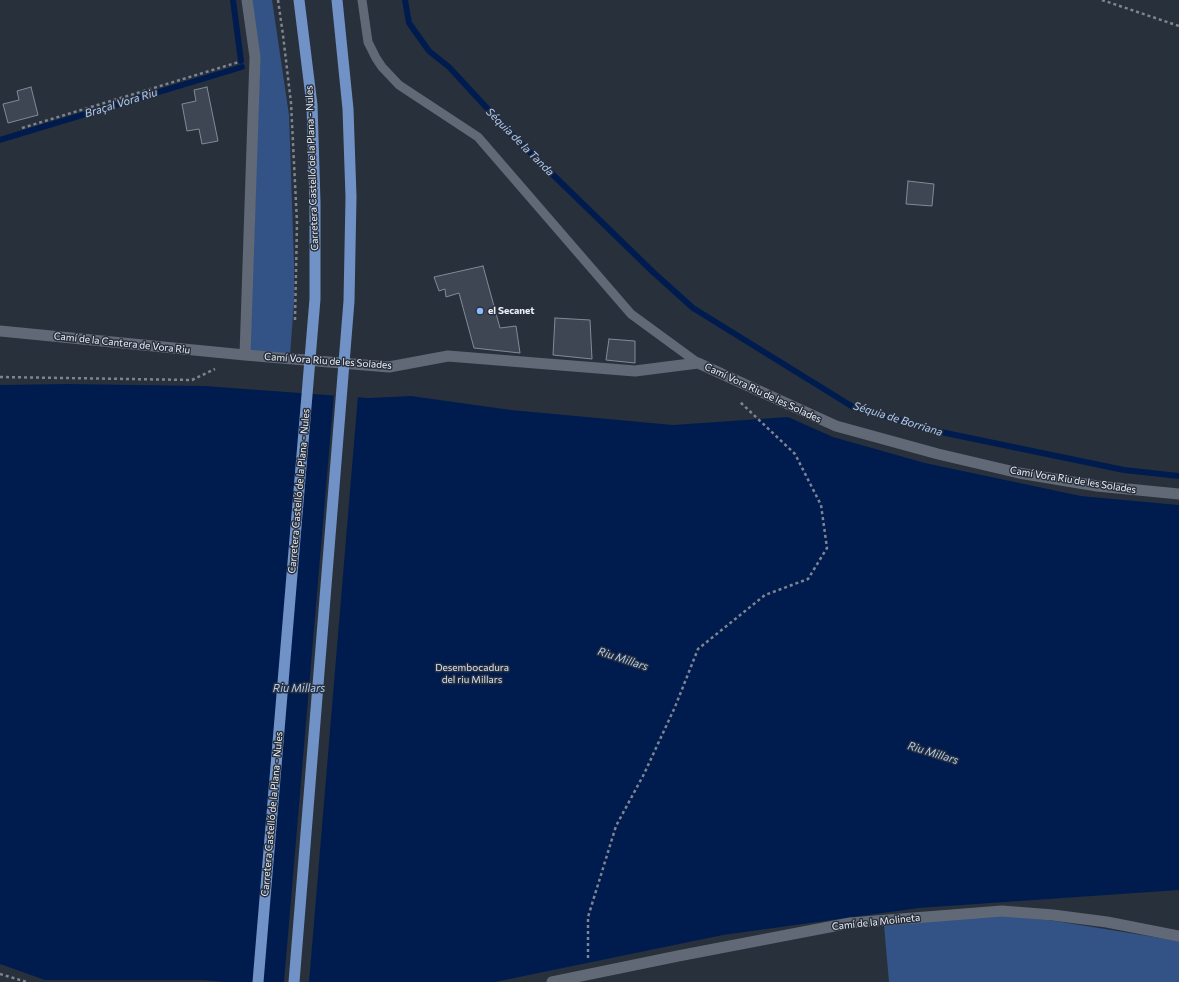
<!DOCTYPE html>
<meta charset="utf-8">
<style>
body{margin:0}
canvas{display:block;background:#28303c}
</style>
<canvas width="1179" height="982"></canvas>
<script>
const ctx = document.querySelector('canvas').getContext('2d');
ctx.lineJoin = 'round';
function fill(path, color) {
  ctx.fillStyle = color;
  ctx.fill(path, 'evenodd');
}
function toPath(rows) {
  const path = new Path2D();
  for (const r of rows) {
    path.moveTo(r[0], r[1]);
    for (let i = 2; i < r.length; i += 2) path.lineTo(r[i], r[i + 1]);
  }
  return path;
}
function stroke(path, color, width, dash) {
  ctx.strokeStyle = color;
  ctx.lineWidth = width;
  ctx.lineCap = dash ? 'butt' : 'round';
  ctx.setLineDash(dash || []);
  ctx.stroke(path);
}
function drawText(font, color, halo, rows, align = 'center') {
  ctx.font = font + ' Commissioner,sans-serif';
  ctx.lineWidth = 3;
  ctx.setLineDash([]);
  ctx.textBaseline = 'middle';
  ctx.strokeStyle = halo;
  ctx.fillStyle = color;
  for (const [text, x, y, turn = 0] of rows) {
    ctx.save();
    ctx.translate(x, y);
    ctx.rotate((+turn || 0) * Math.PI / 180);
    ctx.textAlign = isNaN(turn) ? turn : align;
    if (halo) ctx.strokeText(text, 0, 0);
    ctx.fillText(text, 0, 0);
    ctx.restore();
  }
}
const green = toPath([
 [251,0,272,0,289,115,294,263,294,302,290,355,249,351],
 [1001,915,1055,921,1179,941,1179,982,889,982,884,925]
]);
const water = toPath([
 [68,384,205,386,368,398,411,396,511,410,673,425,788,417,833,437,925,463,1081,496,1179,505,1179,890,919,908,723,935,495,982,225,982,203,980,45,980,0,964,0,385]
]);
const pier = toPath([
 [334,393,358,395,309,982,284,982]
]);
const stream = toPath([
 [233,0,241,61],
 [405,0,409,23,429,51,449,67,510,133,653,272,693,308,853,407,936,431,1124,470,1179,476],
 [0,140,242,67]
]);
const building = toPath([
 [31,87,38,115,8,123,3,104,19,100,17,91,31,87],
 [207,87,218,141,202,144,199,129,187,131,182,104,196,101,194,90,207,87],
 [908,181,934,184,932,206,906,204,908,181],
 [483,266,500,328,516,326,520,353,474,348,459,293,446,297,445,289,439,291,434,277,483,266],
 [555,318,590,320,592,359,553,355,555,318],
 [609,339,635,341,635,363,606,360,609,339]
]);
const path = toPath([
 [278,0,283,35,291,103,297,223,295,320],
 [1102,0,1179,26],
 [22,128,239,62],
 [0,377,192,380,215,369],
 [588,958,588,917,616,826,644,774,675,707,698,649,765,595,808,579,827,548,821,505,795,454,739,401],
 [0,974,27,982]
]);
const service = toPath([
 [362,0,368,42,376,58,382,67,399,85,478,137,631,314,698,363]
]);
const minor = toPath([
 [0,331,245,355,389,367,448,356,635,371,698,363,836,426,938,454,1019,473,1097,486,1179,494],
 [245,355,255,57,247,0],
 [552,982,678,956,850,923,1002,911,1053,915,1107,922,1179,936]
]);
const primary = toPath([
 [258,982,315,299,315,203,312,105,299,0],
 [294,982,349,301,351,197,348,109,337,0]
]);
const markers = [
 [480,311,4,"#8eb9fc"]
];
const streetNames = [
 ["Carretera Castelló de la Plana - Nules",312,168,-92],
 ["Camí de la Cantera de Vora Riu",122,343,6],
 ["Camí Vora Riu de les Solades",328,361,4],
 ["Camí Vora Riu de les Solades",763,393,25],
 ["Camí Vora Riu de les Solades",1073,480,9],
 ["Carretera Castelló de la Plana - Nules",299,491,-85],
 ["Carretera Castelló de la Plana - Nules",272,814,-85],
 ["Camí de la Molineta",876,922,-6]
];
const poiNames = [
 ["el Secanet",488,311]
];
const parkNames = [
 ["Desembocadura",472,668],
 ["del riu Millars",472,680]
];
const waterNames = [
 ["Braçal Vora Riu",121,103,-17],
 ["Séquia de la Tanda",520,142,45],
 ["Séquia de Borriana",898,419,17],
 ["Riu Millars",623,659,18],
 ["Riu Millars",299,688],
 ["Riu Millars",933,753,17]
];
fill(green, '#335386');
fill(water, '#001c4f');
fill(pier, '#28303c');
stroke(stream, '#001c4f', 6);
fill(building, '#3e4653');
stroke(building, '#818a98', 1);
stroke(path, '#7f8590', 2.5, [3, 3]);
stroke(service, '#616977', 9);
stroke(minor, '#616977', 11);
stroke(primary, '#7192c7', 11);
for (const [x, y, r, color] of markers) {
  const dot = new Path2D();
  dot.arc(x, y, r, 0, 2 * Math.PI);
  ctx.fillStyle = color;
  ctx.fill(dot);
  stroke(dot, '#28303c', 1.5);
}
drawText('10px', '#ebf0f8', '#28303c', streetNames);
drawText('bold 10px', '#ebf0f8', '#28303c', poiNames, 'left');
drawText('10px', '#d5e2f7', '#28303c', parkNames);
drawText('italic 11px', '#b2cbf3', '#28303c', waterNames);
</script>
